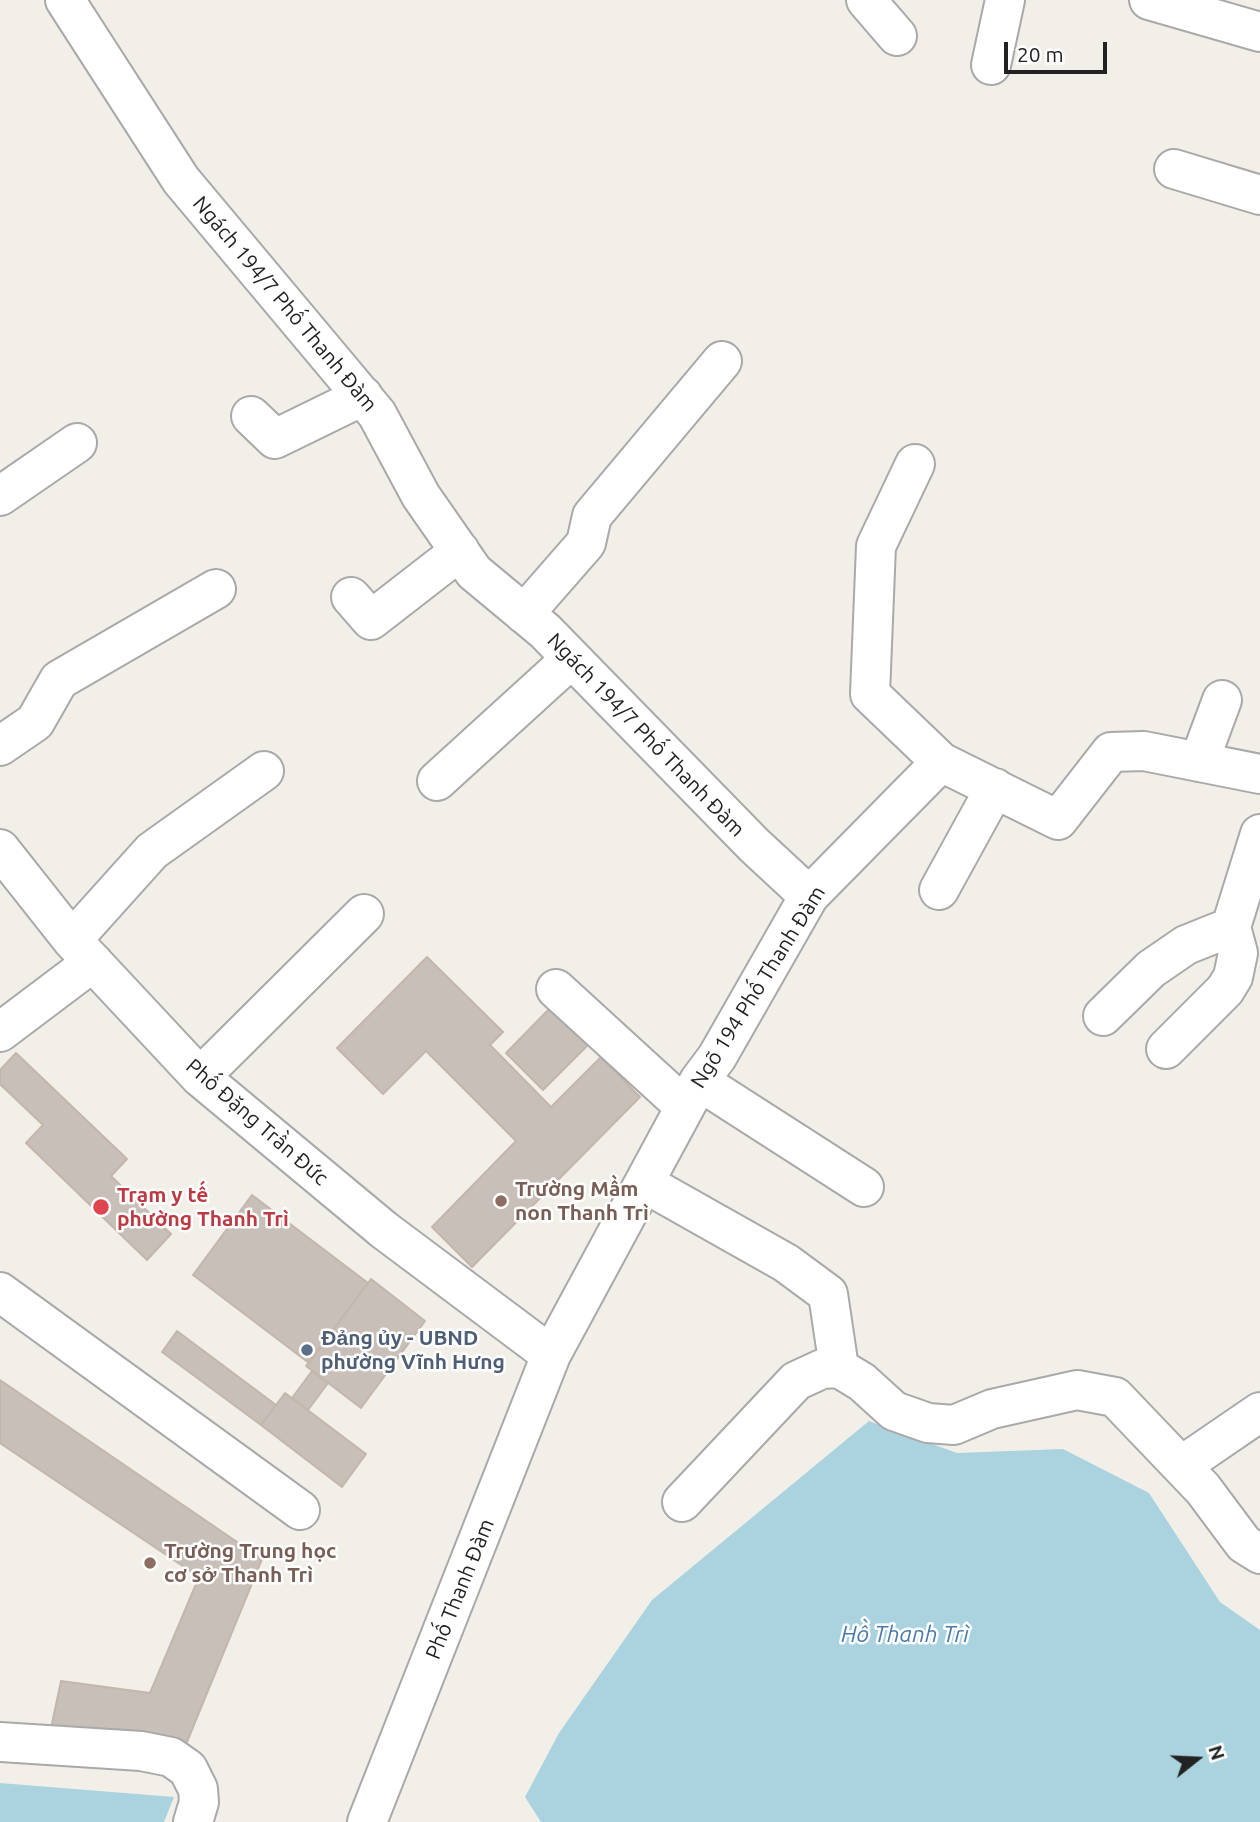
<!DOCTYPE html>
<meta charset="utf-8">
<style>
body{margin:0}
#map{position:relative;width:1260px;height:1822px;overflow:hidden;background:#f2efe9;font-family:Ubuntu,sans-serif}
canvas{display:block}
.north{position:absolute;left:1162px;top:1724px;width:70px;height:70px;-webkit-text-stroke:5px #fff;paint-order:stroke;rotate:72deg;font-size:19px;font-weight:700;line-height:28px;text-align:center;color:#222}
.north::after{content:'';display:block;margin:auto;width:24px;height:32px;background:#222;clip-path:polygon(50% 0,100% 100%,50% 72%,0 100%)}
.scale{position:absolute;left:1004px;top:42px;width:103px;height:32px;box-sizing:border-box;border:4px solid #222;border-top:0;padding-left:9px;font-size:21px;line-height:24px;white-space:nowrap;color:#222;-webkit-text-stroke:5px #fff;paint-order:stroke}
</style>
<div id="map">
<canvas width="1260" height="1822"></canvas>
<div class="north">N</div>
<div class="scale">20 m</div>
</div>
<script>
const ctx = document.querySelector('canvas').getContext('2d');
ctx.lineJoin = 'round';
function fill(path, color) {
  ctx.fillStyle = color;
  ctx.fill(path, 'evenodd');
}
function toPath(rows) {
  const path = new Path2D();
  for (const r of rows) {
    path.moveTo(r[0], r[1]);
    for (let i = 2; i < r.length; i += 2) path.lineTo(r[i], r[i + 1]);
  }
  return path;
}
function stroke(path, color, width, dash) {
  ctx.strokeStyle = color;
  ctx.lineWidth = width;
  ctx.lineCap = dash ? 'butt' : 'round';
  ctx.setLineDash(dash || []);
  ctx.stroke(path);
}
function drawText(font, color, halo, rows, align = 'center') {
  ctx.font = font + ' Ubuntu,sans-serif';
  ctx.lineWidth = 5;
  ctx.setLineDash([]);
  ctx.textBaseline = 'middle';
  ctx.strokeStyle = halo;
  ctx.fillStyle = color;
  for (const [text, x, y, turn = 0] of rows) {
    ctx.save();
    ctx.translate(x, y);
    ctx.rotate((+turn || 0) * Math.PI / 180);
    ctx.textAlign = isNaN(turn) ? turn : align;
    if (halo) ctx.strokeText(text, 0, 0);
    ctx.fillText(text, 0, 0);
    ctx.restore();
  }
}
const water = toPath([
 [869,1421,957,1453,1063,1449,1149,1493,1220,1602,1260,1630,1260,1822,541,1822,525,1797,559,1733,652,1600],
 [0,1783,174,1797,164,1822,0,1822]
]);
const building = toPath([
 [427,957,503,1032,490,1045,551,1107,601,1057,640,1097,472,1267,432,1227,516,1141,426,1051,383,1094,337,1048,427,957],
 [554,1004,591,1042,543,1090,506,1053,554,1004],
 [16,1053,127,1159,111,1176,171,1234,147,1260,26,1143,43,1125,0,1084,0,1070,16,1053],
 [252,1195,368,1283,309,1363,193,1275,252,1195],
 [371,1279,425,1321,361,1408,306,1366,371,1279],
 [177,1331,276,1405,261,1425,162,1352,177,1331],
 [312,1371,328,1383,308,1410,292,1398,312,1371],
 [0,1380,262,1559,182,1754,50,1733,61,1681,150,1693,199,1577,0,1443,0,1380],
 [285,1393,366,1454,342,1487,261,1425,285,1393]
]);
const minor = toPath([
 [65,0,181,180,377,414,421,496,474,572,545,631,754,845,809,896],
 [866,0,897,36],
 [1149,0,1260,32],
 [991,65,1005,0],
 [1174,169,1260,195],
 [251,416,275,439,363,396],
 [915,464,876,546,870,694,941,762],
 [0,496,77,443],
 [351,597,371,620,460,551],
 [524,614,586,543,592,516,722,361],
 [0,746,35,722,59,680,216,589],
 [1199,762,1222,700],
 [437,781,571,659],
 [0,849,72,940,200,1077,384,1230,551,1355],
 [939,890,995,788],
 [72,940,152,851,264,771],
 [556,989,685,1107],
 [1103,1016,1151,969,1186,945,1231,927,1260,834],
 [0,1032,93,962],
 [1166,1049,1225,990,1233,977,1238,953,1231,927],
 [200,1077,364,914],
 [699,1081,864,1187],
 [646,1184,786,1263,828,1294,839,1368],
 [0,1292,300,1510],
 [1181,1466,1260,1412],
 [682,1502,796,1381,822,1369,839,1368,862,1382,894,1411,928,1423,954,1425,992,1409,1077,1390,1115,1397,1203,1489,1244,1544,1260,1554],
 [0,1742,141,1751,171,1757,188,1769,198,1789,199,1802,193,1822],
 [367,1822,551,1355,699,1081,717,1057,809,896,941,762,1058,820,1111,752,1144,751,1260,774]
]);
const markers = [
 [501,1201,7,"#8d6e63"],
 [101,1207,9,"#e0444e"],
 [307,1350,7,"#5c6f8a"],
 [150,1563,7,"#8d6e63"]
];
const streetNames = [
 ["Ngách 194/7 Phố Thanh Đàm",285,304,50],
 ["Ngách 194/7 Phố Thanh Đàm",646,735,46],
 ["Ngõ 194 Phố Thanh Đàm",758,987,-58],
 ["Phố Đặng Trần Đức",257,1122,41],
 ["Phố Thanh Đàm",460,1589,-68]
];
const educationNames = [
 ["Trường Mầm",515,1189],
 ["non Thanh Trì",515,1213],
 ["Trường Trung học",164,1551],
 ["cơ sở Thanh Trì",164,1575]
];
const healthNames = [
 ["Trạm y tế",117,1195],
 ["phường Thanh Trì",117,1219]
];
const serviceNames = [
 ["Đảng ủy - UBND",321,1338],
 ["phường Vĩnh Hưng",321,1362]
];
const waterNames = [
 ["Hồ Thanh Trì",905,1634]
];
fill(water, '#aad3df');
fill(building, '#c7bfb8');
stroke(building, '#c4b6ab', 2);
stroke(minor, '#a9a9a9', 42);
stroke(minor, '#fff', 38);
for (const [x, y, r, color] of markers) {
  const dot = new Path2D();
  dot.arc(x, y, r, 0, 2 * Math.PI);
  ctx.fillStyle = color;
  ctx.fill(dot);
  stroke(dot, '#fff', 2.5);
}
drawText('21px', '#222', '#fff', streetNames);
drawText('bold 21px', '#785e54', '#fff', educationNames, 'left');
drawText('bold 21px', '#be3a42', '#fff', healthNames, 'left');
drawText('bold 21px', '#4e5e75', '#fff', serviceNames, 'left');
drawText('italic 23px', '#4a7aab', '#fff', waterNames);
</script>
